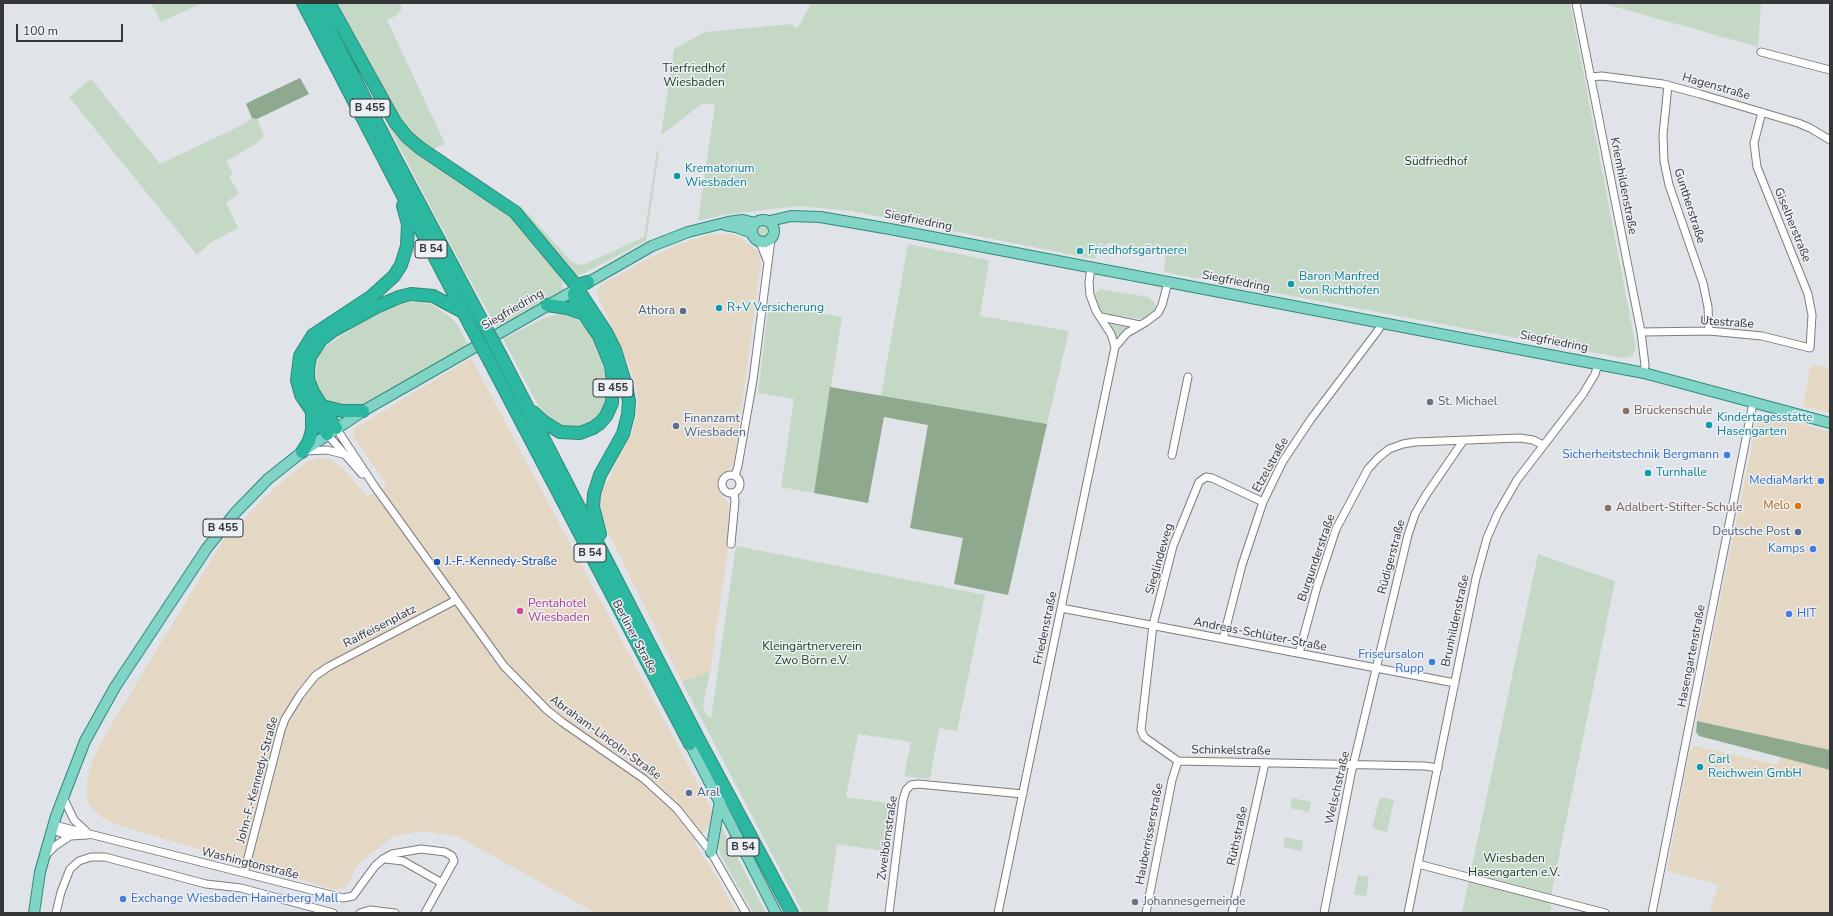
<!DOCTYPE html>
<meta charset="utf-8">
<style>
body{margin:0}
#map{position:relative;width:1833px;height:916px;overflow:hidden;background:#e0e3e7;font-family:"Nunito Sans",sans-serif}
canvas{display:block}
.frame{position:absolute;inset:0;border:4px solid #353638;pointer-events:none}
.scale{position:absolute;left:16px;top:24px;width:107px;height:18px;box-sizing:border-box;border:2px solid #353638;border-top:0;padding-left:5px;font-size:12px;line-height:14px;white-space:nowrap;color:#353638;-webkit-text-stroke:3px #edf0f5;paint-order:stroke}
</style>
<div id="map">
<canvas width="1833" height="916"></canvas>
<div class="frame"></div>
<div class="scale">100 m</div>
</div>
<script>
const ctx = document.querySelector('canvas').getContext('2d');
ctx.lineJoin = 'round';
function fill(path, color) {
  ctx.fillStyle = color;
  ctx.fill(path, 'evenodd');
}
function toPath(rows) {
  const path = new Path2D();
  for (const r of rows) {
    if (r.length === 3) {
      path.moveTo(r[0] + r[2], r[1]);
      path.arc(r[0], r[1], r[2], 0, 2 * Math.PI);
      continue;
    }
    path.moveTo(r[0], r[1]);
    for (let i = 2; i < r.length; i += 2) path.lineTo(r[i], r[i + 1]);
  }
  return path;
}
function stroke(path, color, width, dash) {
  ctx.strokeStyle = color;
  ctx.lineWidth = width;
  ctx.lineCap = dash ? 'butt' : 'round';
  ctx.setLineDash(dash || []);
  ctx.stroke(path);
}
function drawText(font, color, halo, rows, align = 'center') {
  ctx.font = font + ' "Nunito Sans",sans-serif';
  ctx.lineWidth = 3;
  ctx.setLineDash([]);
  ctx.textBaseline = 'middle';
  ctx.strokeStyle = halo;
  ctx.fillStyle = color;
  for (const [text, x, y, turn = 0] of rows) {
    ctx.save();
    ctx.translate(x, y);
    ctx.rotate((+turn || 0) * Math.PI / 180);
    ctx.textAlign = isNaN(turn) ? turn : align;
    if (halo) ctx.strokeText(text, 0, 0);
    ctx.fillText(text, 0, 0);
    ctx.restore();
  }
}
const commercial = toPath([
 [712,234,733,234,740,237,758,252,761,261,734,461,732,467,722,474,717,482,718,491,729,504,727,556,710,671,682,682,606,528,601,512,600,499,604,488,631,434,635,422,638,399,634,379,626,358,596,292,601,285,651,257,680,244],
 [471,358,713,812,708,828,694,842,720,882,736,913,596,913,457,836,422,831,392,837,375,850,354,869,349,884,346,887,336,890,118,825,103,818,95,811,89,804,87,796,87,781,92,762,104,737,224,539,276,487,308,461,320,458,332,460,342,468,367,496,388,486,353,436,354,429],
 [1811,365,1830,368,1830,413,1803,406],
 [1767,415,1830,432,1830,750,1697,721,1719,605,1757,422,1761,418],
 [1695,746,1778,765,1780,757,1830,770,1830,902,1828,913,1710,913,1718,884,1667,871,1690,751]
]);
const green = toPath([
 [151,3,202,3,161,22],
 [334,3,402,3,401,10,397,15,387,20,445,144,427,151,399,123],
 [811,3,1570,3,1636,348,1632,356,1623,358,1164,272,1166,253,1108,243,1094,259,851,211,798,206,723,215,698,221,715,105,703,103,661,135,674,49,705,32,793,24,793,27,798,28],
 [1602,3,1761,3,1758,47],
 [91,79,160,164,242,125,252,118,257,119,264,136,256,144,226,161,233,174,229,177,239,194,226,202,238,228,210,243,197,255,69,97],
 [393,125,511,215,550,260,562,281,563,290,498,329,468,277,388,126],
 [657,151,659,151,646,241,576,277,520,209,520,205,571,261,578,265,585,264,644,237],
 [763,231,6],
 [908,244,989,260,980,316,1069,331,1047,424,881,396],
 [1100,289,1148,297,1155,303,1155,311,1147,319,1141,319,1112,315,1102,312,1098,308,1094,299,1094,295],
 [417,302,432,305,449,316,457,324,469,347,375,399,363,404,343,406,328,402,324,398,315,383,315,373,320,354,328,345,361,323,388,309,404,303],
 [769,303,842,317,814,493,781,487,794,399,758,393],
 [562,313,573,317,583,324,592,337,606,375,608,395,604,409,597,419,590,425,574,429,556,423,538,405,503,339,544,318],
 [1110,323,1114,325,1127,327,1115,339,1114,332],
 [736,546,985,595,957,731,939,728,930,779,904,776,911,742,858,734,846,797,896,804,890,852,837,844,827,913,803,913,682,682,710,671,703,706,706,714,711,718],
 [1538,554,1615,581,1549,905,1552,906,1550,912,1553,913,1462,913],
 [1380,797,1394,800,1387,832,1372,828],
 [1292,798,1311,802,1309,812,1290,808],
 [719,822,766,913,753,913,720,854,717,840],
 [1285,837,1303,841,1301,851,1283,847],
 [1358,875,1369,877,1366,896,1354,894]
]);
const forest = toPath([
 [300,78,309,94,257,119,252,118,246,104,249,102],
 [830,387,1047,424,1008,595,954,584,963,538,910,528,928,425,884,417,868,503,814,493],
 [1697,721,1830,750,1830,770,1699,736,1696,732]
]);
const street = toPath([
 [1576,3,1641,332,1645,365,1644,373],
 [1761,52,1830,70],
 [1590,77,1602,76,1663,84,1700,94,1798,123,1810,128,1830,140],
 [1668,85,1663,135,1664,161,1669,185,1703,283,1708,307,1709,331],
 [760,242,767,260],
 [1101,317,1140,325],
 [1641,332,1709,331,1762,336,1810,348,1812,315,1808,294,1757,167,1754,143,1762,112],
 [1115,347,1127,333,1146,322,1158,313,1162,305,1168,282],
 [336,428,375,487,504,666,547,710,562,722,644,779,677,809,711,852,746,913],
 [327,434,362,474],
 [305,451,327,450,343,454],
 [1172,455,1188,377],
 [731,484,9],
 [735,476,738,466,753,380,771,239],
 [1263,502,1212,478,1206,477,1199,482,1173,546,1153,625,1141,730,1144,737,1178,761,1425,766,1438,768],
 [731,544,735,501,734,493],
 [1061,608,1455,683],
 [1223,639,1242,565,1263,502,1283,461,1311,419,1379,329,1381,323],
 [1299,653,1317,587,1336,529,1368,469,1378,458,1389,449,1403,444,1415,442,1520,438,1533,440,1543,445],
 [63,797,74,820,86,831],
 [54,825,343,898,353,896,375,866,383,859,392,854,421,849,445,852,452,856,454,861,425,913],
 [54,825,58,832,70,836,88,835],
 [46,855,55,846,70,836],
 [385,859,403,861,442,883],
 [1418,864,1605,913],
 [244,873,281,730,285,719,300,695,315,676,328,667,456,600],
 [56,913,61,892,70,869,79,861,91,857,105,857,206,884,241,888,333,913],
 [360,913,370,910,395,913],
 [889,913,903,800,906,790,911,785,918,784,1023,794],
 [998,913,1115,347,1111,334,1096,311,1090,295,1089,282,1091,268],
 [1146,913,1172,780,1178,761],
 [1232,913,1265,763],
 [1324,913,1351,774,1408,535,1415,514,1426,495,1463,441],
 [1408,913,1476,578,1487,538,1498,513,1517,480,1583,394,1595,374,1598,364],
 [1652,913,1753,403]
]);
const primary = toPath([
 [763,231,11],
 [770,221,791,216,820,217,890,229,1644,373,1830,423],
 [725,225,736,227,752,233],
 [690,744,776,913],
 [711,852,720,801],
 [34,913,40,872,56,816,85,741,115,687,207,548,235,513,268,479,302,452,363,411,652,246,688,232,728,222,743,220,755,223]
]);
const highway = toPath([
 [303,3,470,325],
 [316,3,393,154,481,319],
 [329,3,395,122,407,137,420,148,515,212,574,283,578,285,588,282],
 [577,288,606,332,615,350,626,385,629,401,628,415,623,434,600,475,594,494,593,507,600,534],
 [547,305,567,308,584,314],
 [501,356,699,740,792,913],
 [490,362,690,744],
 [322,406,342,411,363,411],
 [533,412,544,422,560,432,580,433,593,428,600,423,606,416,612,403,613,381,611,366,599,336,576,302,574,294,577,288],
 [336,428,313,392,308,380,308,369,310,357,321,340,334,330,376,307,399,297,411,294,433,296,463,312],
 [327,434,301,395,297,380,300,356,313,335,372,296,394,276,401,265,407,246,408,224,403,206],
 [302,452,309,441,312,430,312,414]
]);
const highwayBridge = toPath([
 [481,319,501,356],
 [470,325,490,362]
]);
const markers = [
 [677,176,4,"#0f9aa8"],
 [1080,251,4,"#0f9aa8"],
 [1291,284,4,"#0f9aa8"],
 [719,308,4,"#0f9aa8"],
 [683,311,4,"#5c6f8a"],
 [1430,402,4,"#6b7280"],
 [1626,411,4,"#8d6e63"],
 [1709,425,4,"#0f9aa8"],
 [676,426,4,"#5c6f8a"],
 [1727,455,4,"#3f7fe0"],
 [1648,473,4,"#0f9aa8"],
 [1821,481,4,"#3f7fe0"],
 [1798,506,4,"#e8710a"],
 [1608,508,4,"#8d6e63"],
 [1798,532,4,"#5c6f8a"],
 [1813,549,4,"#3f7fe0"],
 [437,562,4,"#1a4fb4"],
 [520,611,4,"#d1479c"],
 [1789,614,4,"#3f7fe0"],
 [1432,662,4,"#3f7fe0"],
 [1700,767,4,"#0f9aa8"],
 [689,793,4,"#5c6f8a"],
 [123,899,4,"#3f7fe0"],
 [1135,902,4,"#6b7280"]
];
const shields = [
 [370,108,40],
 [431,249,32],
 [613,388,40],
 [223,528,40],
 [590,553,32],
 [743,847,32]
];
const shieldNames = [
 ["B 455",370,108],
 ["B 54",431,249],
 ["B 455",613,388],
 ["B 455",223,528],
 ["B 54",590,553],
 ["B 54",743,847]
];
const parkNames = [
 ["Tierfriedhof",694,69],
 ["Wiesbaden",694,83],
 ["Südfriedhof",1436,162],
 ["Kleingärtnerverein",812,647],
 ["Zwo Börn e.V.",812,661],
 ["Wiesbaden",1514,859],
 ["Hasengarten e.V.",1514,873]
];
const streetNames = [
 ["Hagenstraße",1716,87,16],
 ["Kriemhildenstraße",1623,186,79],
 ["Guntherstraße",1689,206,72],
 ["Siegfriedring",918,221,11],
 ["Giselherstraße",1792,225,68],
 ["Siegfriedring",1236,282,11],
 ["Siegfriedring",513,310,-30],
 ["Utestraße",1727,323,4],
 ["Siegfriedring",1554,342,11],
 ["Etzelstraße",1271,465,-61],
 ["Rüdigerstraße",1392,557,-75],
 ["Burgunderstraße",1317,558,-71],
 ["Sieglindeweg",1160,559,-74],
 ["Brunhildenstraße",1456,621,-78],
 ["Raiffeisenplatz",380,627,-27],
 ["Friedenstraße",1046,628,-78],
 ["Andreas-Schlüter-Straße",1260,635,11],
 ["Berliner Straße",634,637,62],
 ["Hasengartenstraße",1692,656,-79],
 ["Abraham-Lincoln-Straße",605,738,36],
 ["Schinkelstraße",1231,751,1],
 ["John-F.-Kennedy-Straße",258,780,-75],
 ["Welschstraße",1338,788,-77],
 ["Hauberrisserstraße",1150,834,-79],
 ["Rüthstraße",1238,836,-78],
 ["Zweibörnstraße",888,838,-82],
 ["Washingtonstraße",250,864,14]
];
const cultureNames = [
 ["Krematorium",685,169],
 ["Wiesbaden",685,183],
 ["Friedhofsgärtnerei",1088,251],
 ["Baron Manfred",1299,277],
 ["von Richthofen",1299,291],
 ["R+V Versicherung",727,308],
 ["Kindertagesstätte",1717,418],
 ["Hasengarten",1717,432],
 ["Turnhalle",1656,473],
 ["Carl",1708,760],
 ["Reichwein GmbH",1708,774]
];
const serviceNames = [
 ["Athora",675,311],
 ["Finanzamt",684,419,"left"],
 ["Wiesbaden",684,433,"left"],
 ["Deutsche Post",1790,532],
 ["Aral",697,793,"left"]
];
const worshipNames = [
 ["St. Michael",1438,402],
 ["Johannesgemeinde",1143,902]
];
const educationNames = [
 ["Brückenschule",1634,411],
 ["Adalbert-Stifter-Schule",1616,508]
];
const shopNames = [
 ["Sicherheitstechnik Bergmann",1719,455],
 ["MediaMarkt",1813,481],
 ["Kamps",1805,549],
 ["HIT",1797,614,"left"],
 ["Friseursalon",1424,655],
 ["Rupp",1424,669],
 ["Exchange Wiesbaden Hainerberg Mall",131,899,"left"]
];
const foodNames = [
 ["Melo",1790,506]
];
const transitNames = [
 ["J.-F.-Kennedy-Straße",445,562]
];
const hotelNames = [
 ["Pentahotel",528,604],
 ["Wiesbaden",528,618]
];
fill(commercial, '#e4d7c3');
fill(green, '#c5d8c5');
fill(forest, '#8ea98e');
stroke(street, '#7a7d81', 9);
stroke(primary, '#2f8a7c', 12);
stroke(highway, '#2f8a7c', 14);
stroke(street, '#fff', 7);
stroke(primary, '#80d4c6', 10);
stroke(highway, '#2cb8a0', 12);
stroke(highwayBridge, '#2f8a7c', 14, []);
stroke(highwayBridge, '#2cb8a0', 12);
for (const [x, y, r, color] of markers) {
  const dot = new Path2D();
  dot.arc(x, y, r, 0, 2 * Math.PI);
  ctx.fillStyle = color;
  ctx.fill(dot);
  stroke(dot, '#edf0f5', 1.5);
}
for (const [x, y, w] of shields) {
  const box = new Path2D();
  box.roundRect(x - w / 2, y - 9, w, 18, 3);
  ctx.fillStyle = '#edf0f5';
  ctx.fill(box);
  stroke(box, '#353638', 1);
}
drawText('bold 11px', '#353638', null, shieldNames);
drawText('12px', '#143e18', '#edf0f5', parkNames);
drawText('12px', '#353638', '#edf0f5', streetNames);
drawText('12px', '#0d838f', '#edf0f5', cultureNames, 'left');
drawText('12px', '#4e5e75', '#edf0f5', serviceNames, 'right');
drawText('12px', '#5b616d', '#edf0f5', worshipNames, 'left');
drawText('12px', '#785e54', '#edf0f5', educationNames, 'left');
drawText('12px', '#366cbe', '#edf0f5', shopNames, 'right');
drawText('12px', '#c56008', '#edf0f5', foodNames, 'right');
drawText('12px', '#164399', '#edf0f5', transitNames, 'left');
drawText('12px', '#b23c85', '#edf0f5', hotelNames, 'left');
</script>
